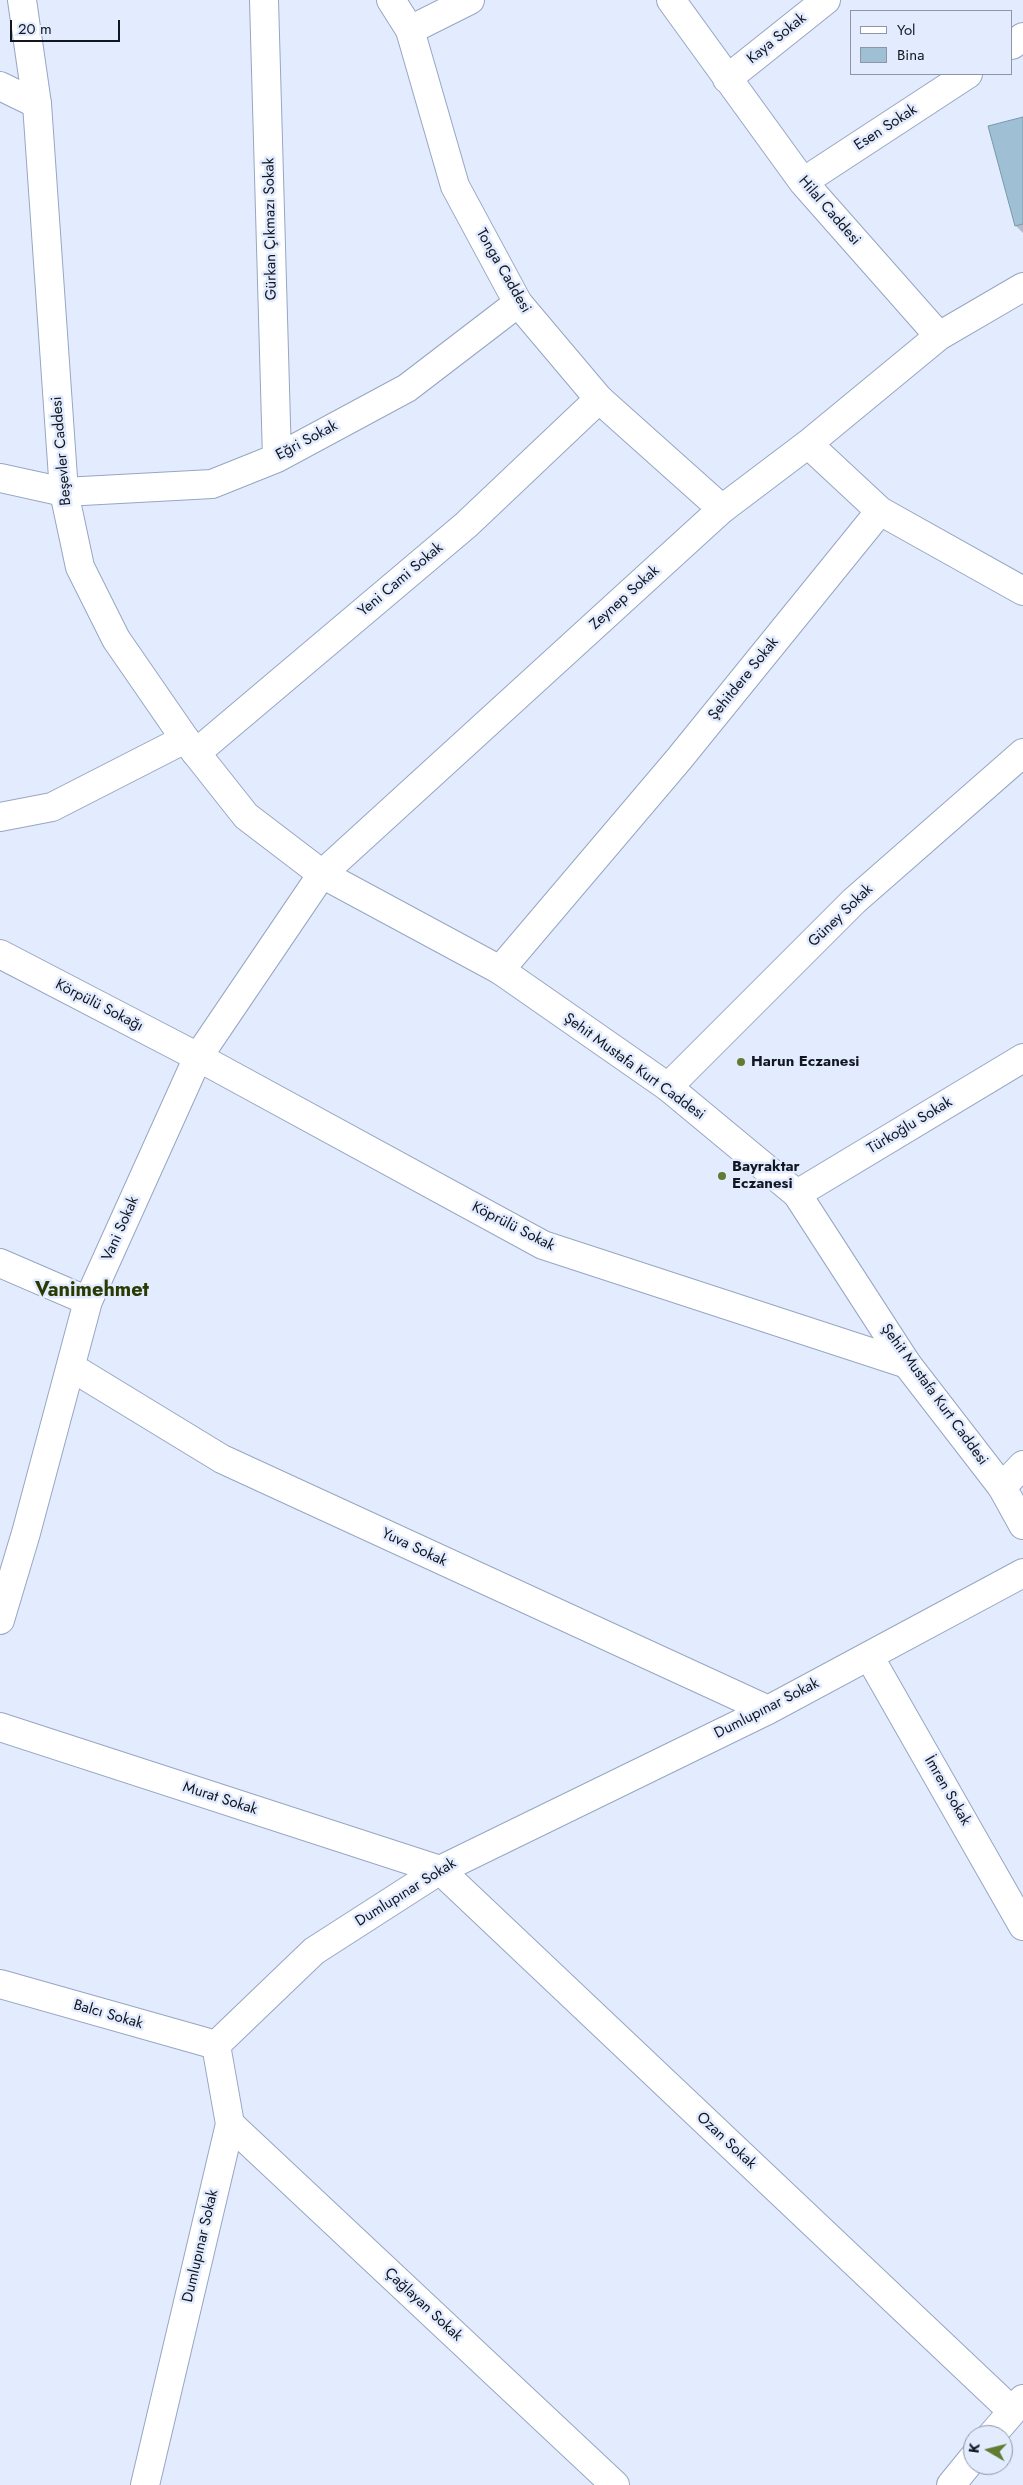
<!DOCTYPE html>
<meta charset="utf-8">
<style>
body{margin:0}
#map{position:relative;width:1023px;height:2485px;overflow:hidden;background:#e2ecfe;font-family:Jost,sans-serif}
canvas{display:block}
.legend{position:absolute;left:850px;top:10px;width:162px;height:65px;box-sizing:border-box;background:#e2ecfe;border:1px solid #8e96a6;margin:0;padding:6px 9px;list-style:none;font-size:15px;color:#111621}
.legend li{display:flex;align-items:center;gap:10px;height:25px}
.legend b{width:25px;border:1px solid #8e96a6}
.north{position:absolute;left:963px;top:2425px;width:50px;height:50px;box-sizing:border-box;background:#e2ecfe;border:1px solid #8e96a6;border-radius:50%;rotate:278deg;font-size:14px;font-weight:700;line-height:20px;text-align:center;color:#111621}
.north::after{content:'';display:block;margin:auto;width:18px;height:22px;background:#617c30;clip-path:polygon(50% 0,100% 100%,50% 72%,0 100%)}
.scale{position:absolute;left:10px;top:20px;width:110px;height:22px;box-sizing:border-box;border:2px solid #111621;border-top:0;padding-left:6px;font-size:15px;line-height:18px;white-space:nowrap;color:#111621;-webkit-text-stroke:4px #e2ecfe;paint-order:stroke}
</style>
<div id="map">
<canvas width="1023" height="2485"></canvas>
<ul class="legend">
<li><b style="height:6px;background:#fff"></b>Yol</li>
<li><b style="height:14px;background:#9fc0d4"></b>Bina</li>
</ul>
<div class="north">K</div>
<div class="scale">20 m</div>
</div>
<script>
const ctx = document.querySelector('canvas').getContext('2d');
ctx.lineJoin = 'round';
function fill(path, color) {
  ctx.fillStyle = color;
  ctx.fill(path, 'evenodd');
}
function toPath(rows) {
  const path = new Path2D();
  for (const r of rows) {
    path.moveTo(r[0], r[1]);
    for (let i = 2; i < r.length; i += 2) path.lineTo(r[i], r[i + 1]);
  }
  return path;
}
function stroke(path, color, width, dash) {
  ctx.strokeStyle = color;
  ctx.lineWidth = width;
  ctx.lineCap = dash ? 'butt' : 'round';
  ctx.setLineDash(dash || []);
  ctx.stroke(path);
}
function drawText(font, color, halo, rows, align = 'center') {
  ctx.font = font + ' Jost,sans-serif';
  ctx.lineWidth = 5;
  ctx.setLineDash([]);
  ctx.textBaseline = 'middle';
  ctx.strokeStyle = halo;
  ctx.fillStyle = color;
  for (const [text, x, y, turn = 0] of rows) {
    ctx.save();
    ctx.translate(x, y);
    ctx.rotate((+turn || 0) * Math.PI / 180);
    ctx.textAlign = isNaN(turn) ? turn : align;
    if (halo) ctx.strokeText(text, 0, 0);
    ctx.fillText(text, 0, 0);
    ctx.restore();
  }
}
const shadow = toPath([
 [1023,118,1023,233,1016,226]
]);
const building = toPath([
 [1023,117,1023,224,1015,226,988,126,1023,117]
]);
const minor = toPath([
 [264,0,277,458],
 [671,0,803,182,939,336,1023,287],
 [410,30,470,0],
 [1012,45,1023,37],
 [727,79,826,0],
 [0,86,37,104],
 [803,182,968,74],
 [808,444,880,511],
 [0,478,64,492,212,484,277,458,407,388,518,303],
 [196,753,466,525,599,399],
 [0,817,52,807,185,739],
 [0,954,198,1057,543,1245,907,1364],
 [500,970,679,759,880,511,1023,591],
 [668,1087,854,901,1023,753],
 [797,1194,1023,1058],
 [0,1263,88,1301],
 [71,1367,222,1459,768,1710],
 [1002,1487,1023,1465],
 [0,1620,26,1533,88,1301,198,1057,322,874,722,509,808,444,939,336],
 [869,1656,1023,1926],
 [0,1727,440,1870,1012,2411],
 [0,1984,216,2045],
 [230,2124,615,2485],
 [992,2435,1023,2399],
 [145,2485,230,2124,216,2045,314,1951,440,1870,768,1710,1023,1573],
 [951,2485,973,2458]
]);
const tertiary = toPath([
 [391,0,410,30,455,186,518,303,599,399,722,509]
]);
const secondary = toPath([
 [22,0,37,104,64,492,80,567,116,639,185,739,246,816,322,874,500,970,668,1087,797,1194,907,1364,1002,1487,1023,1525]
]);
const markers = [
 [741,1062,5,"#617c30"],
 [722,1176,5,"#617c30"]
];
const streetNames = [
 ["Kaya Sokak",777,39,-39],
 ["Esen Sokak",886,128,-33],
 ["Hilal Caddesi",829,211,49],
 ["Gürkan Çıkmazı Sokak",271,229,-91],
 ["Tonga Caddesi",503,271,60],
 ["Eğri Sokak",307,441,-28],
 ["Beşevler Caddesi",62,451,-95],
 ["Yeni Cami Sokak",401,580,-40],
 ["Zeynep Sokak",625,598,-42],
 ["Şehitdere Sokak",744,679,-51],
 ["Güney Sokak",841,916,-44],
 ["Körpülü Sokağı",99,1006,27],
 ["Şehit Mustafa Kurt Caddesi",634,1067,36],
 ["Türkoğlu Sokak",910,1126,-31],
 ["Köprülü Sokak",513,1227,27],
 ["Vani Sokak",121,1229,-66],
 ["Şehit Mustafa Kurt Caddesi",934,1395,54],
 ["Yuva Sokak",414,1548,25],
 ["Dumlupınar Sokak",767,1709,-27],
 ["İmren Sokak",947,1791,60],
 ["Murat Sokak",220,1799,18],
 ["Dumlupınar Sokak",406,1893,-32],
 ["Balcı Sokak",108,2015,16],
 ["Ozan Sokak",726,2141,43],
 ["Dumlupınar Sokak",201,2246,-77],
 ["Çağlayan Sokak",423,2305,43]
];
const poiNames = [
 ["Harun Eczanesi",751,1062],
 ["Bayraktar",732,1167],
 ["Eczanesi",732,1184]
];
const districtNames = [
 ["Vanimehmet",92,1291]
];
fill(shadow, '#0003');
fill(building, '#9fc0d4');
stroke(building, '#7998ab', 1);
stroke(minor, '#97a6c2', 30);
stroke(tertiary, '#97a6c2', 30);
stroke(secondary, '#97a6c2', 30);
stroke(minor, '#fff', 28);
stroke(tertiary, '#fff', 28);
stroke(secondary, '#fff', 28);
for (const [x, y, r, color] of markers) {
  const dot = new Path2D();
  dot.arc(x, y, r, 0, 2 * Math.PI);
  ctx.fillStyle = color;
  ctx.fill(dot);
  stroke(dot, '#e2ecfe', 2);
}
drawText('15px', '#111621', '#e2ecfe', streetNames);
drawText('bold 15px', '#111621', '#e2ecfe', poiNames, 'left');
drawText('bold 20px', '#293a02', '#e2ecfe', districtNames);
</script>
